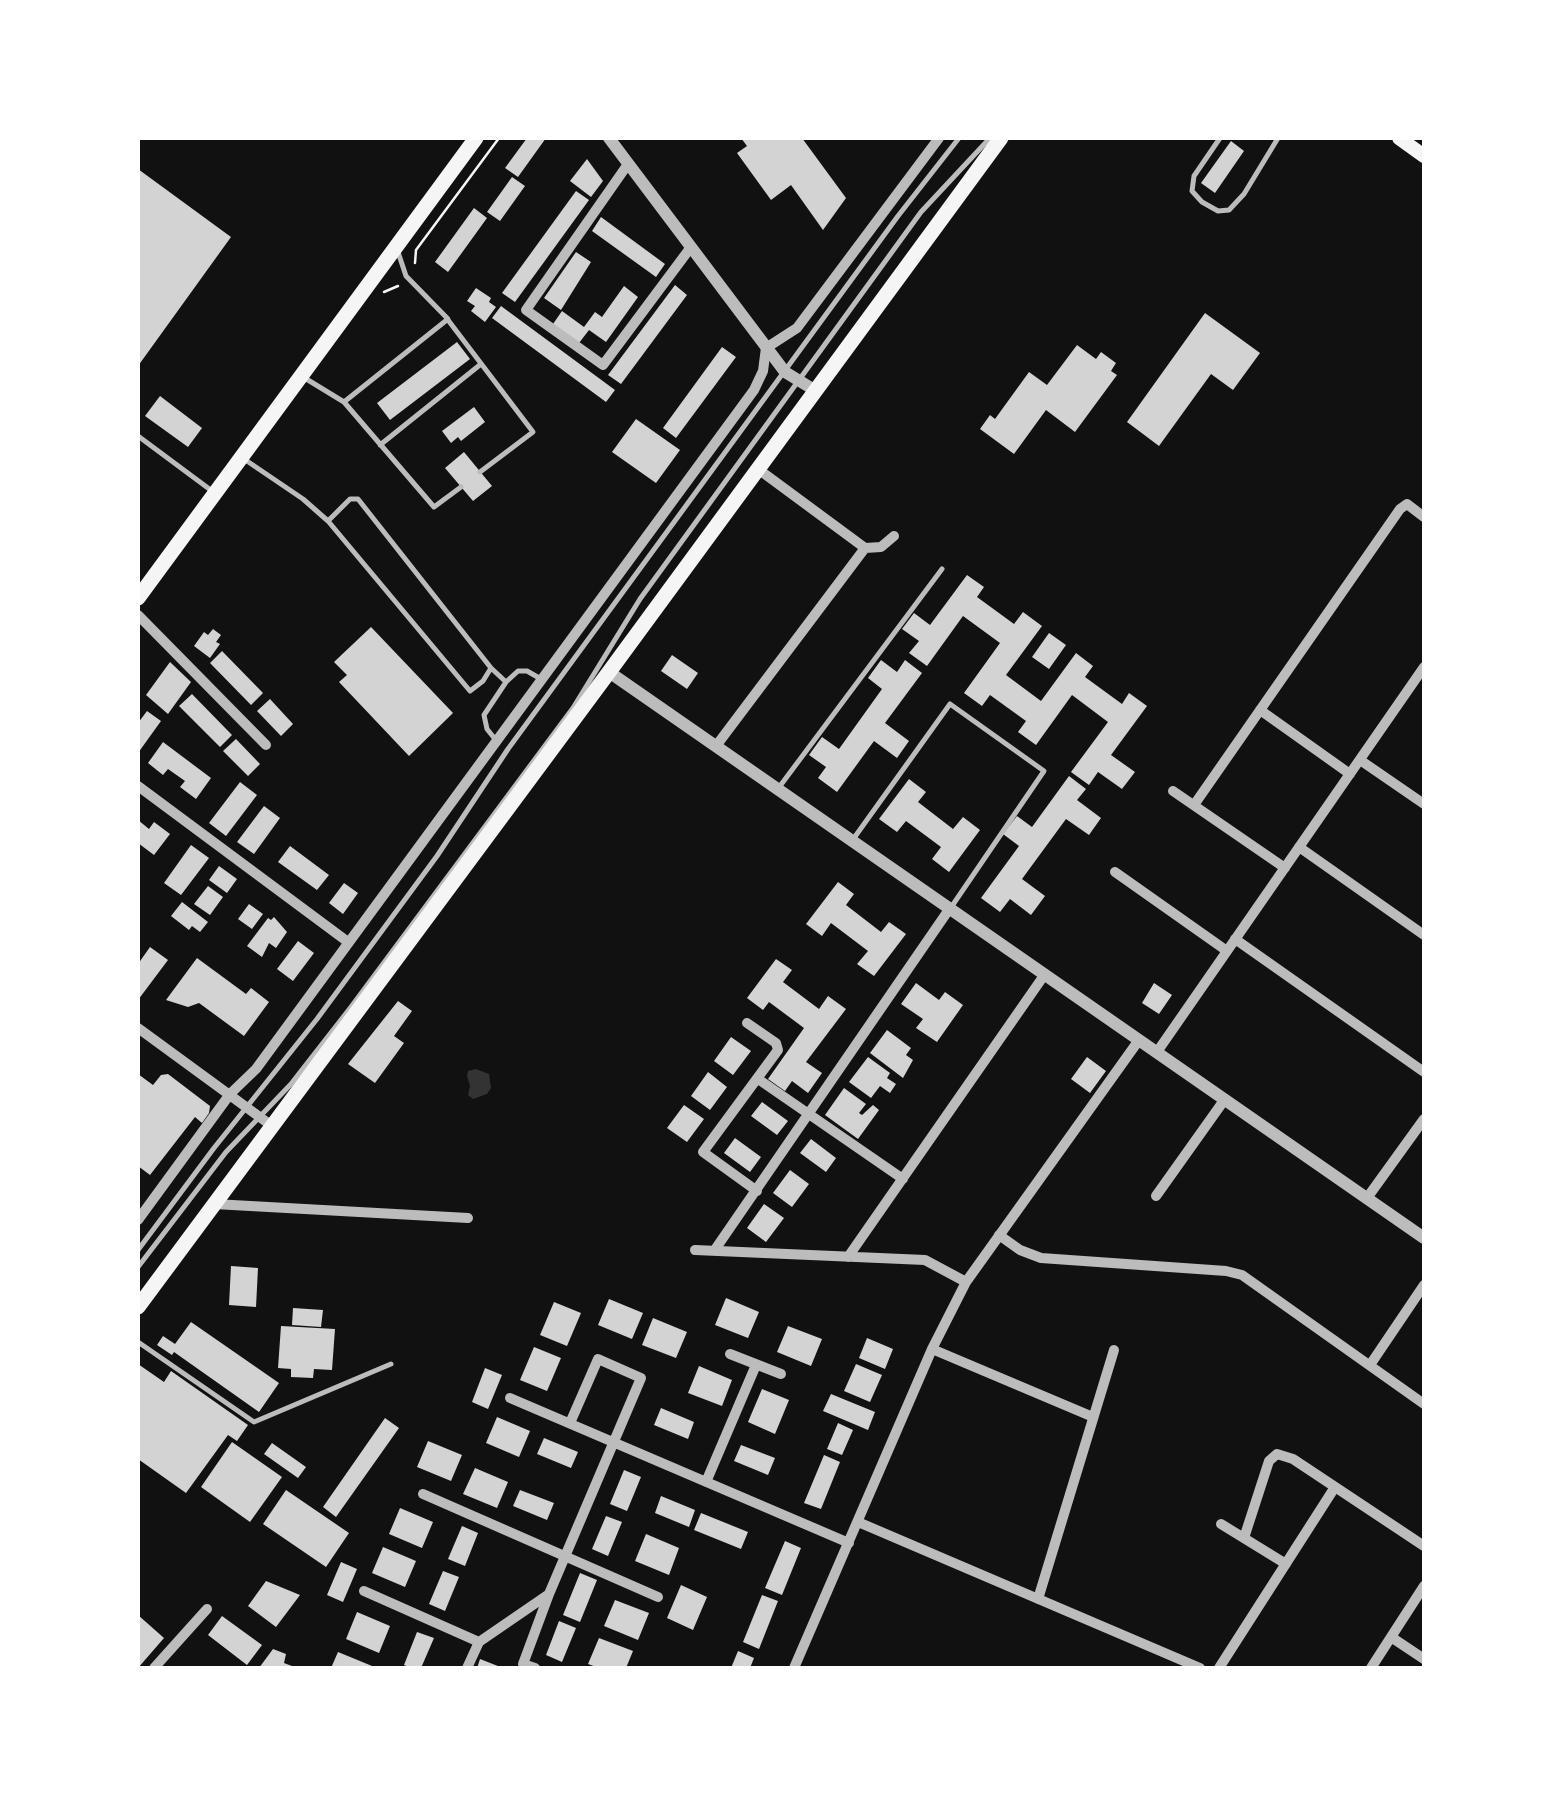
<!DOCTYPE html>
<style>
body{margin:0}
#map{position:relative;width:1562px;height:1806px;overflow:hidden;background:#111;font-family:"Space Grotesk",sans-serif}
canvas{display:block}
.frame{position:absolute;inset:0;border:140px solid #fff;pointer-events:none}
</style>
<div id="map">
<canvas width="1562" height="1806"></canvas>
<div class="frame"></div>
</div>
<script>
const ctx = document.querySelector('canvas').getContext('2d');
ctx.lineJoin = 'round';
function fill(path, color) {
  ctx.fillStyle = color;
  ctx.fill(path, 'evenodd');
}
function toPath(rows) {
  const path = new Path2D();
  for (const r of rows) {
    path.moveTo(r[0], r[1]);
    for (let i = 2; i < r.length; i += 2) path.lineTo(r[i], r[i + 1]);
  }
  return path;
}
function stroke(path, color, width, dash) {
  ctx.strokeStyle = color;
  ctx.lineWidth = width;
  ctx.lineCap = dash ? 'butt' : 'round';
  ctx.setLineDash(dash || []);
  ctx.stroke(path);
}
const water = toPath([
 [476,1069,489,1074,491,1088,487,1094,473,1099,468,1095,470,1086,467,1076,468,1071]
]);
const building = toPath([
 [527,138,546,138,518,177,505,168],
 [741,138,802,138,846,198,823,230,791,185,771,200,737,153,747,146],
 [1231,141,1244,151,1215,193,1201,183],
 [587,159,603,181,591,197,570,181],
 [138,169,231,237,138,366],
 [512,177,525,186,500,221,487,212],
 [576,191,589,200,515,302,502,293],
 [474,208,487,218,448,272,435,262],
 [601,217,665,264,656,277,592,231],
 [576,252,591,262,561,310,544,298],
 [675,285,687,295,621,384,608,375],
 [624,286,638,297,606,342,589,330,579,343,553,324,562,311,584,327,595,312,602,317],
 [476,288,491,298,489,302,496,307,485,322,471,311,475,306,467,301],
 [501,306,615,390,606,402,492,318],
 [1205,313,1260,353,1233,390,1211,374,1159,446,1127,422],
 [457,342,470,359,390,420,377,403],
 [1077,345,1096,359,1101,352,1116,363,1111,371,1117,375,1075,432,1046,410,1014,454,980,429,990,415,995,419,1029,372,1047,385],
 [722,347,736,357,676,438,663,428],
 [160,396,202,428,188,447,145,416],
 [474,407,485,422,461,441,458,437,451,443,442,431],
 [636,419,680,450,656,483,612,452],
 [464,452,492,486,473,501,445,468],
 [967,575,984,587,977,597,1014,624,1023,612,1042,626,1006,675,1041,701,1076,653,1093,666,1085,677,1122,704,1129,693,1147,706,1111,755,1135,772,1122,789,1098,772,1089,785,1071,772,1108,722,1072,695,1036,745,1018,732,1026,721,990,695,982,706,964,693,1000,643,963,616,927,666,909,653,919,641,902,629,914,613,930,625],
 [371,627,453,713,409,756,339,682,347,675,334,662],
 [213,629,221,635,216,642,220,644,210,658,194,646,204,632,208,635],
 [1049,633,1066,645,1049,669,1032,657],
 [222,651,263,693,251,705,210,663],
 [672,655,698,673,687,689,661,671],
 [881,660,897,672,905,660,922,673,885,723,909,741,897,758,874,741,837,792,818,778,826,767,809,755,822,737,839,749,882,689,868,678],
 [170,662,191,682,168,714,146,695],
 [192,694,232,735,220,747,179,706],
 [270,699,293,724,281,736,257,711],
 [147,711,161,721,138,753,138,723],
 [236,739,260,764,248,776,223,751],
 [163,742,211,778,196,799,180,787,185,781,168,769,163,775,148,763],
 [1069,776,1086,789,1077,800,1101,818,1089,835,1066,819,1022,879,1045,896,1031,915,1010,899,1000,912,981,898,1019,846,1003,834,1017,816,1032,827],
 [909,779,926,792,918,802,953,829,963,817,980,830,949,872,932,859,941,847,906,821,897,832,879,819],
 [240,782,257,795,226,836,209,823],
 [264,806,280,818,254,854,237,842],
 [138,820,149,829,154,822,170,834,154,855,138,843],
 [191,845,209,858,181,895,164,883],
 [290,846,329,875,317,890,278,862],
 [219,866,237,879,227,893,209,880],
 [838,882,854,894,846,905,881,932,889,922,906,934,874,976,857,964,868,951,831,923,822,936,806,924],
 [344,883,358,893,343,914,329,903],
 [208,886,223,897,210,915,194,904],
 [182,902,208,922,200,932,192,926,189,930,171,916],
 [249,904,263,914,252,929,238,919],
 [274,917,287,932,276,948,269,943,262,957,247,946,268,918,271,920],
 [298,941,314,953,293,981,277,969],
 [150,947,168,960,138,1000,138,964],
 [197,958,246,994,251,988,269,1002,244,1036,199,1003,188,1007,166,1000],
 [776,959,792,970,783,982,819,1009,828,996,846,1009,806,1062,822,1073,808,1093,792,1081,785,1091,768,1079,804,1028,769,1002,763,1010,747,998],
 [916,983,939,1000,945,992,963,1005,937,1042,916,1028,923,1019,901,1004],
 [1154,983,1172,995,1159,1014,1142,1003],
 [398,1001,412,1011,394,1036,404,1043,375,1083,348,1064],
 [887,1030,911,1048,906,1055,913,1060,903,1078,870,1053],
 [731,1037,751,1051,733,1075,714,1061],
 [868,1057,890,1073,887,1078,896,1084,890,1093,880,1086,871,1098,849,1082],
 [1087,1057,1106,1071,1090,1093,1071,1079],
 [708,1072,727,1087,710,1110,691,1096],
 [138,1074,153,1085,161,1075,168,1074,210,1106,209,1113,202,1123,195,1117,150,1175,138,1166],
 [844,1088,866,1104,859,1113,862,1115,873,1105,879,1110,858,1139,825,1115],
 [762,1102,788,1121,777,1135,751,1116],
 [684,1105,704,1119,687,1142,667,1128],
 [735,1138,761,1157,750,1172,724,1153],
 [811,1139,836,1158,826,1172,800,1153],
 [790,1170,809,1184,792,1207,773,1193],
 [764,1204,784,1218,766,1242,747,1228],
 [231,1266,258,1268,256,1307,229,1305],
 [726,1298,759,1312,748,1338,715,1325],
 [609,1299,643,1313,632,1339,598,1325],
 [554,1302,581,1313,567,1346,540,1335],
 [293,1308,323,1310,321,1327,292,1325],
 [653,1318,687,1332,676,1358,642,1345],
 [191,1322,279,1383,259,1412,174,1352,172,1355,157,1345,163,1336,175,1344],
 [281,1326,335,1329,332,1370,314,1369,313,1378,291,1377,291,1369,278,1368],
 [788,1326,822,1339,811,1366,777,1352],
 [867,1338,893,1349,885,1369,859,1358],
 [534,1347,561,1358,547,1391,520,1380],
 [138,1364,164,1382,171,1371,248,1425,237,1441,228,1435,186,1493,138,1459],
 [856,1364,882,1375,870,1402,844,1391],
 [699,1366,732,1380,722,1406,688,1393],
 [485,1368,502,1375,488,1409,472,1402],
 [762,1389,789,1400,775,1434,748,1422],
 [831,1394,875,1412,868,1430,823,1411],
 [661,1408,694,1422,688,1439,654,1425],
 [497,1417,530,1431,519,1457,486,1443],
 [385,1418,399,1428,336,1517,323,1507],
 [838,1423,853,1430,842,1455,827,1449],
 [544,1438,578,1452,571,1468,537,1454],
 [428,1441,462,1455,451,1481,417,1467],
 [232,1442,282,1477,250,1522,201,1487],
 [272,1443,306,1467,298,1478,264,1454],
 [741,1445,775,1458,768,1475,734,1461],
 [824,1455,840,1462,821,1509,804,1503],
 [475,1468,508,1482,497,1508,463,1494],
 [624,1470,641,1477,627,1511,610,1504],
 [286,1490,349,1533,326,1567,263,1524],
 [520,1490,554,1503,547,1520,513,1506],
 [661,1496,695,1510,689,1527,655,1513],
 [400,1508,433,1522,422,1548,389,1534],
 [701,1513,748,1532,741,1549,694,1530],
 [606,1516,622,1522,608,1556,592,1549],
 [462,1526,478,1533,465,1566,448,1559],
 [646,1534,679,1548,669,1575,635,1561],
 [785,1541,801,1548,782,1595,765,1588],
 [383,1547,416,1561,405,1587,372,1573],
 [341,1562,357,1569,343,1602,327,1595],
 [443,1571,459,1577,445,1611,429,1604],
 [580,1573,597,1580,580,1622,563,1615],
 [266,1581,300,1595,276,1627,248,1606],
 [681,1585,707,1597,693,1630,667,1618],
 [762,1595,778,1601,759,1649,743,1642],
 [615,1600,649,1613,638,1640,604,1626],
 [357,1612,390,1626,379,1653,346,1639],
 [138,1615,164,1638,138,1668],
 [222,1616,262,1645,247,1665,208,1635],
 [559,1621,576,1628,562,1662,546,1655],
 [417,1632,434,1638,421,1668,411,1668,404,1665],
 [599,1638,633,1651,626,1668,599,1668,588,1664],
 [273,1649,286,1654,284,1663,297,1668,259,1668],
 [738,1651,754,1658,750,1668,731,1668],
 [338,1652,377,1668,331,1668],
 [480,1659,503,1668,477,1668]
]);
const path = toPath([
 [415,263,416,250,499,138],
 [384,292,398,286]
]);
const service = toPath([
 [1220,138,1194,176,1192,191,1202,202,1218,211,1229,210,1244,194,1278,138],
 [448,320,533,432,480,472],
 [303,377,344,402,448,319,406,276,397,249],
 [344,402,434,507,461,487],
 [138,436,212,491],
 [380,445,481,364],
 [244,459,303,499,328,521,470,691,483,681,491,668,358,499,350,499,328,521],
 [491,668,506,682,484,715,487,729,495,739],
 [506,682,518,671,527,671,541,679],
 [780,786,942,569],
 [854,838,950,704,1044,771,952,906],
 [138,1250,214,1148,317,1019,437,856,508,749,898,216,959,138],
 [138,1267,226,1152,291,1084,351,1007,573,708,640,599,921,212,990,138],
 [138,1342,254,1422,391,1364]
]);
const minor = toPath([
 [628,164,526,310,603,365,691,247],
 [758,469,865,548,881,547,894,536],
 [138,615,266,745],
 [1260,710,1350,774],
 [716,746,865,548],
 [1360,760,1424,804],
 [138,786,348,942],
 [1173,791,1285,868],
 [1194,805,1400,509,1407,504,1424,517],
 [1299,847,1424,935],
 [1115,872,1227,951],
 [1235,939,1424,1072],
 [747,1023,776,1043,778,1050,703,1152,757,1191],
 [138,1028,272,1126],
 [1157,1052,1424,667],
 [758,1079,903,1179],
 [1156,1196,1225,1099],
 [1367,1198,1424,1119],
 [214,1204,468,1218],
 [138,1220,230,1094,256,1069,754,390,763,371,766,348,797,328,939,138],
 [999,1235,1020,1250,1041,1258,1226,1271,1242,1275,1424,1404],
 [695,1250,925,1260,966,1282],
 [714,1251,950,908],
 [848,1257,1045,974],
 [932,1349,1093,1417],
 [730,1354,781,1374],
 [1370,1365,1424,1285],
 [510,1398,849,1543],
 [706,1482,756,1365],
 [423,1494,658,1597],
 [858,1522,1200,1668],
 [1221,1524,1286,1564],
 [1244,1538,1269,1461,1277,1454,1293,1459,1424,1546],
 [364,1591,479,1642],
 [1038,1599,1114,1350],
 [1391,1637,1424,1659],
 [154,1668,207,1609],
 [467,1668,479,1642,549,1594,641,1378,598,1359,570,1423],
 [535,1668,523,1664,549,1594],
 [794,1668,932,1349,966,1282,1139,1040],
 [1219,1668,1335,1487],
 [1371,1668,1424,1586]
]);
const tertiary = toPath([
 [609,138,785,372,816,391],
 [609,672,1424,1238]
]);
const secondary = toPath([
 [1399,138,1424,156]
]);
const primary = toPath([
 [138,598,476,138],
 [138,1307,609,672,1001,138]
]);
fill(water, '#333');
fill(building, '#d3d3d3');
stroke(path, '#f5f5f5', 2.5);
stroke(service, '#bcbcbc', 5);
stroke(minor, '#bcbcbc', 10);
stroke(tertiary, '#bcbcbc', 12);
stroke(secondary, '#f5f5f5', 14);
stroke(primary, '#f5f5f5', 15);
</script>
